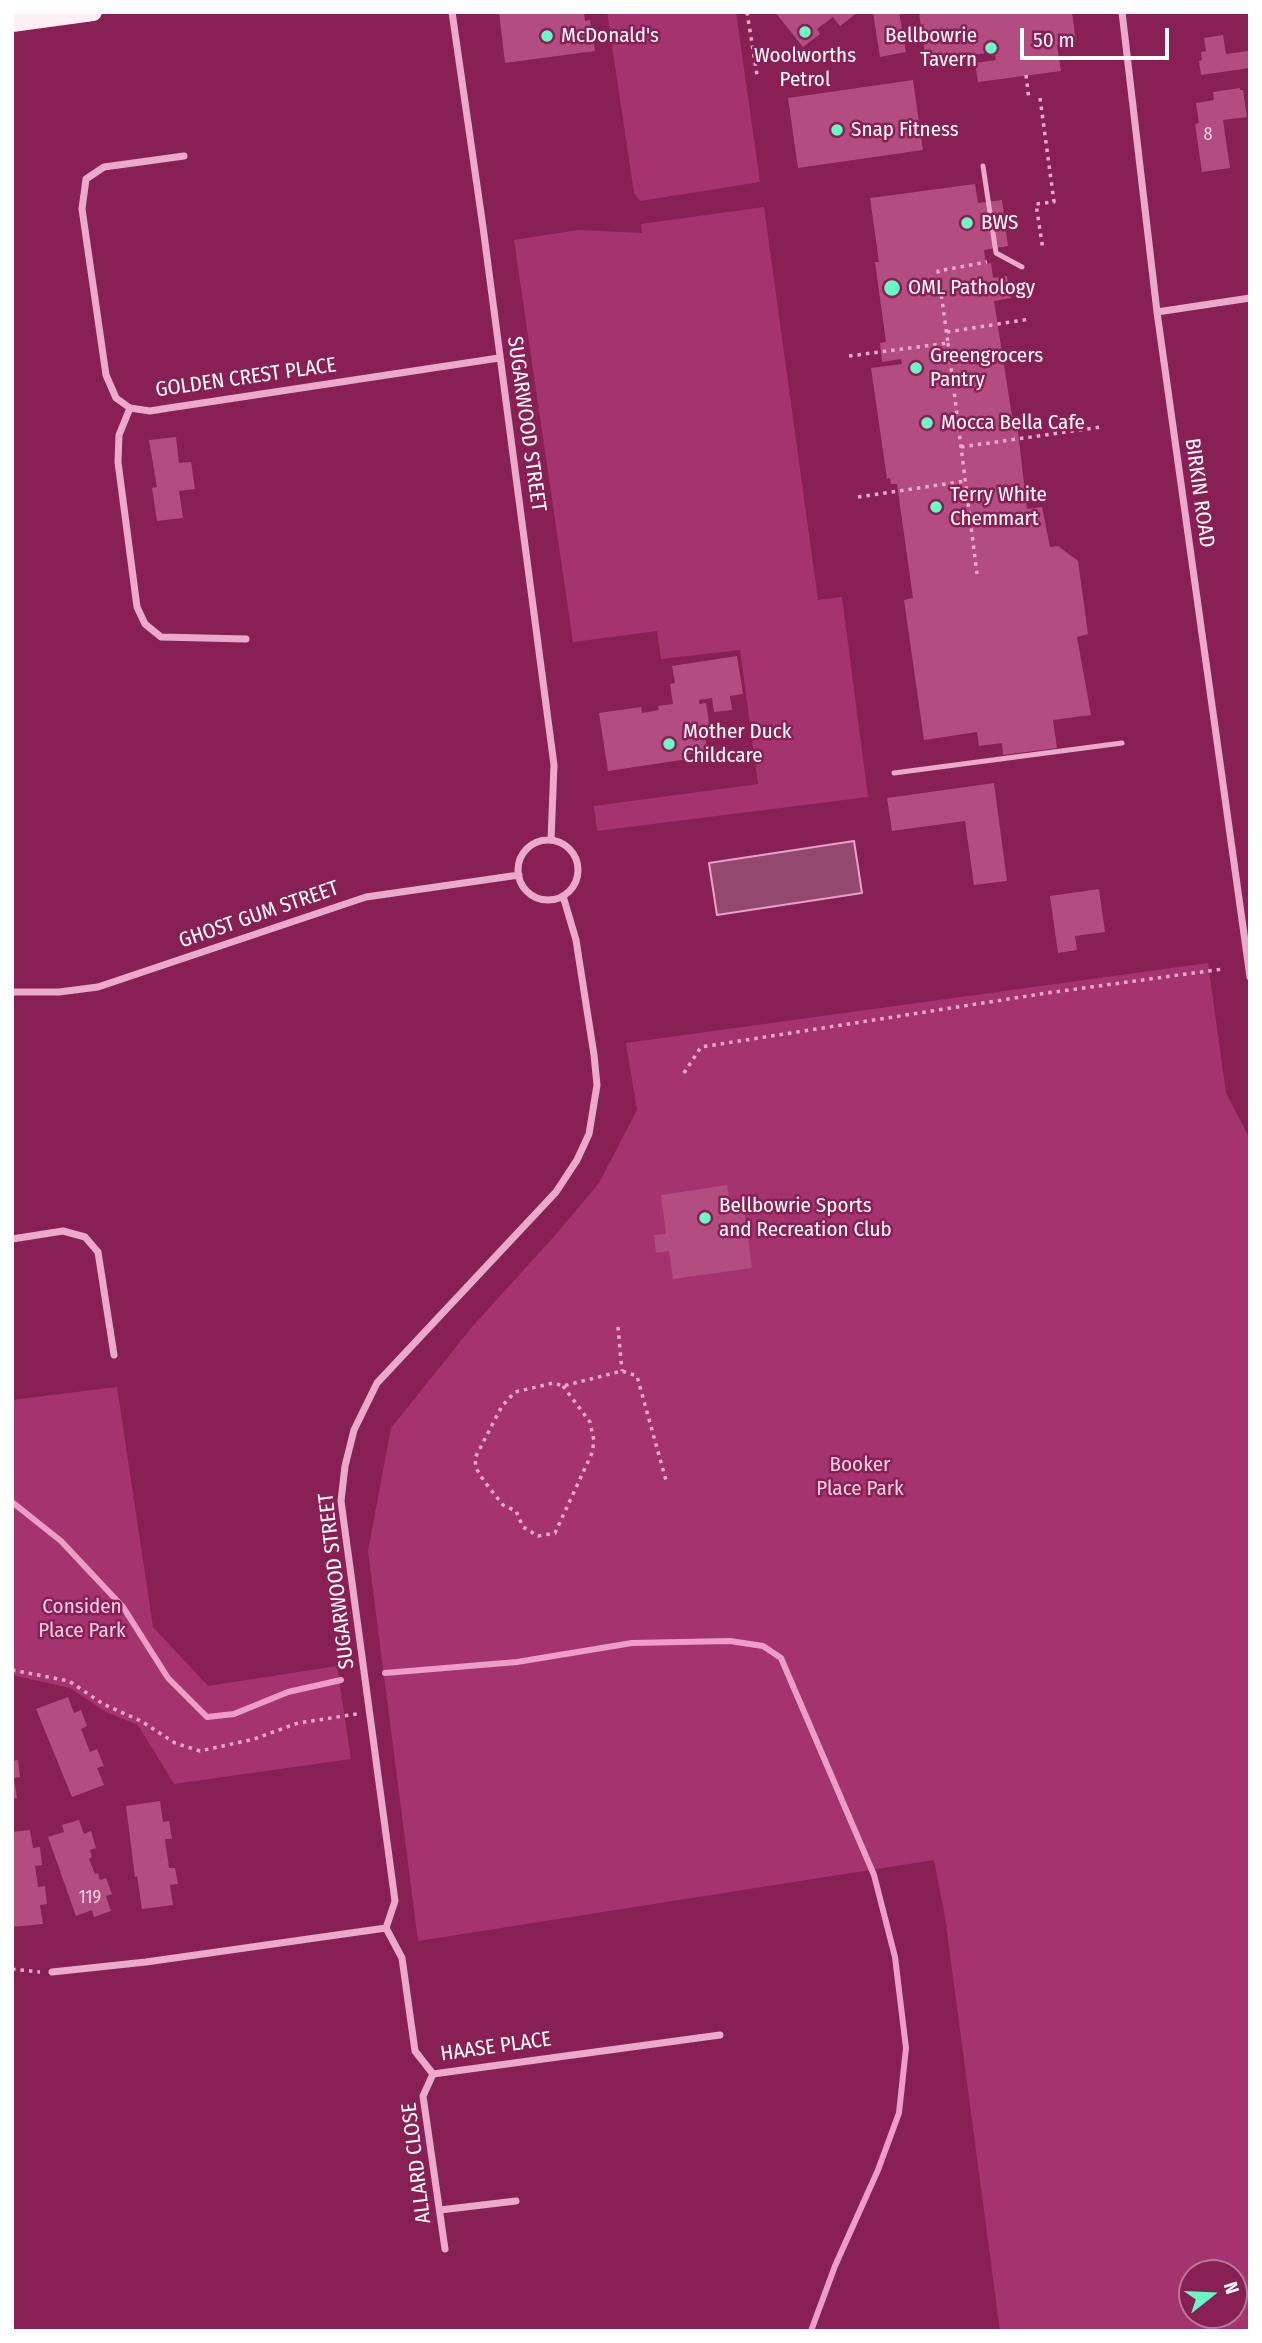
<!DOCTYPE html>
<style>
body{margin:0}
#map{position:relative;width:1262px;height:2343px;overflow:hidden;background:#882055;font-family:"Fira Sans Condensed",sans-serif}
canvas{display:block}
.frame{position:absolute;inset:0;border:14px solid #fff;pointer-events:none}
.north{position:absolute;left:1178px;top:2259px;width:70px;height:70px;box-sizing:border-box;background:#882055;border:2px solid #b87999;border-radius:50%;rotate:72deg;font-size:19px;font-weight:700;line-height:28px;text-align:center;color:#fff}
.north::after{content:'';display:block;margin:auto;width:24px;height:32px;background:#6af8c4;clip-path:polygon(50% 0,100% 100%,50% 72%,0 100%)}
.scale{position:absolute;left:1020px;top:28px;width:149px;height:32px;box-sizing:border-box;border:4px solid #fff;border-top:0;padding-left:9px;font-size:21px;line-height:24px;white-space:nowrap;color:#fff;-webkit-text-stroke:5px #882055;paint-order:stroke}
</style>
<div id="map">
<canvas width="1262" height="2343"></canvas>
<div class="frame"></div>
<div class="north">N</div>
<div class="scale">50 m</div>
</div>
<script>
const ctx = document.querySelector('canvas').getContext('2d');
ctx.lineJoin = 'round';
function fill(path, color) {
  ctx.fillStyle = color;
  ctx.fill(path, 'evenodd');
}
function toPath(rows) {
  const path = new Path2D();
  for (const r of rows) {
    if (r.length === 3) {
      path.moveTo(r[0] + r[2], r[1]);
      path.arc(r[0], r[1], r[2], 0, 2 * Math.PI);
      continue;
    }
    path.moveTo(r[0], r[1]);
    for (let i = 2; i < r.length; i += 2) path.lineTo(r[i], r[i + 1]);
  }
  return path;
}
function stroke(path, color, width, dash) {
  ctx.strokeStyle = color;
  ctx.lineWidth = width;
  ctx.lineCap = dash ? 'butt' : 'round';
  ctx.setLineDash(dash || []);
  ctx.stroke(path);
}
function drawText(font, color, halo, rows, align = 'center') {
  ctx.font = font + ' "Fira Sans Condensed",sans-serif';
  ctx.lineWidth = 5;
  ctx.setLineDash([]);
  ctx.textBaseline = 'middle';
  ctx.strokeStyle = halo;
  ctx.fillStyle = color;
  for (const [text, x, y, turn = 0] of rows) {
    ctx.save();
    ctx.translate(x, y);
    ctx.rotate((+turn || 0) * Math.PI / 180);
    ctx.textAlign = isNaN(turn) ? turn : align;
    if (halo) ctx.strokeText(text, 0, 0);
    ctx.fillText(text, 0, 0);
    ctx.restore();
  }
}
const green = toPath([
 [607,12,736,12,760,182,640,201,634,193],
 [764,207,818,600,842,597,868,797,597,831,594,806,758,784,740,650,661,659,657,631,573,642,514,240,578,230,642,233,641,224],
 [1208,963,1226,1093,1250,1139,1250,2331,1000,2331,945,1917,934,1860,418,1941,368,1551,391,1428,472,1327,558,1232,599,1183,637,1110,626,1043],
 [1192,2273,1234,2273,1234,2315,1192,2315],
 [117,1387,153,1627,208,1686,337,1666,351,1759,174,1784,138,1725,106,1712,70,1688,12,1675,12,1400]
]);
const water = toPath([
 [854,841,862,893,717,915,709,863,854,841]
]);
const stream = toPath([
 [12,1502,61,1541,123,1607,168,1678,207,1717,234,1714,288,1692,341,1680],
 [385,1673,517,1662,632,1643,730,1641,763,1646,781,1658,874,1875,895,1957,906,2048,899,2113,878,2170,835,2266,811,2331]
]);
const building = toPath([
 [499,12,584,12,585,21,590,20,595,51,505,63],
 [775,12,858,12,840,26,833,17,817,29,820,34,803,47],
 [873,12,899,12,906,52,880,57],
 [919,12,1072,12,1076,42,1057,45,1061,71,978,82,975,63,996,60,994,52,926,61],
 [1223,35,1226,54,1248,51,1250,68,1201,75,1199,61,1202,60,1201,52,1206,51,1204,38],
 [913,80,923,150,798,168,788,98],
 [1240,88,1240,90,1243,90,1247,117,1223,120,1230,168,1202,172,1195,124,1199,123,1196,103,1214,100,1213,92],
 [975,184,978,203,1002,200,1008,246,984,250,986,264,991,263,993,278,1007,276,1011,298,994,301,1013,423,1017,423,1027,509,1042,507,1050,547,1058,546,1078,561,1088,634,1077,637,1091,715,1053,720,1057,748,1003,755,1002,743,979,746,977,732,924,740,904,600,913,598,897,484,891,484,890,478,887,479,871,368,902,364,901,359,882,362,880,343,886,342,875,262,879,262,870,198],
 [176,437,179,463,191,462,195,489,179,491,183,518,157,521,152,488,157,487,149,440],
 [737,656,743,694,730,696,732,710,714,712,712,698,699,700,699,704,706,703,710,729,704,730,707,751,687,754,688,759,608,771,599,713,641,707,642,713,659,710,658,706,673,704,670,684,675,683,672,666],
 [994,783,1007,881,974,885,965,821,892,831,887,798],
 [1099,889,1105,932,1075,936,1077,950,1058,953,1050,896],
 [727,1185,730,1203,743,1201,752,1268,673,1279,669,1251,656,1253,654,1235,666,1234,661,1195],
 [68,1697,74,1713,81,1710,87,1726,81,1729,90,1752,97,1749,104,1766,97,1768,104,1785,72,1797,36,1709],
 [18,1760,20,1777,14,1778,17,1798,12,1799,12,1761],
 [160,1801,163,1822,169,1821,172,1839,165,1839,169,1868,175,1868,178,1884,170,1885,173,1905,142,1909,137,1876,135,1877,126,1806],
 [79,1820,84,1834,91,1831,96,1848,90,1850,92,1857,89,1859,95,1874,98,1873,100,1880,106,1878,112,1894,106,1896,111,1911,94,1917,92,1910,76,1916,48,1837,64,1832,62,1825],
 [30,1830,33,1848,40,1847,42,1865,35,1866,38,1887,45,1886,47,1904,40,1905,43,1924,12,1927,12,1832]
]);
const path = toPath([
 [747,12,757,75],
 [1026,75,1029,100],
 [1040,98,1054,202,1036,204,1043,250],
 [947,332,1030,319],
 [948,343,977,574],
 [849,356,948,343,938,271,987,262],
 [961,447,1101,427],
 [858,497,966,481],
 [684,1073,701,1047,1047,993,1223,969],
 [618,1327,622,1371],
 [563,1386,590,1422,594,1441,592,1453,555,1533,538,1536,523,1527,516,1511,503,1505,484,1481,476,1468,475,1458,502,1406,515,1392,553,1383,563,1386,622,1371,637,1376,667,1484],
 [12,1670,69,1681,103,1704,141,1721,175,1743,200,1751,254,1739,298,1723,357,1714],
 [12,1969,40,1972]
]);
const service = toPath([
 [983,166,996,253,1022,267],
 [894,773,1122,743]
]);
const minor = toPath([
 [452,12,483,227,554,765,551,840],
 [1122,12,1157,312,1250,977],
 [184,156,104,167,86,179,82,209,106,375,116,398,130,408,150,411,169,408,499,358],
 [1157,312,1250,298],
 [130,408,119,435,118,462,137,607,145,624,161,637,246,639],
 [548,870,30],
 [12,992,59,992,98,987,366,897,519,875],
 [12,1239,63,1231,85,1237,98,1252,114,1355],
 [386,1928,402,1958,415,2051,433,2074,720,2035],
 [52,1972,146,1962,386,1928,395,1901,341,1501,345,1466,354,1430,377,1383,556,1192,577,1160,589,1134,597,1085,594,1055,576,940,563,896],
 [433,2074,423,2096,445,2249],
 [440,2210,516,2201]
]);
const primary = toPath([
 [12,23,93,12]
]);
const markers = [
 [805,32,7,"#6af8c4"],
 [547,36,7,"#6af8c4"],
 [991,48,7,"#6af8c4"],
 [837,130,7,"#6af8c4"],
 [967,223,7,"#6af8c4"],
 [892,288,9,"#6af8c4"],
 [916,368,7,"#6af8c4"],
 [927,423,7,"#6af8c4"],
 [936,507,7,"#6af8c4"],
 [669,744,7,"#6af8c4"],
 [705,1218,7,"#6af8c4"]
];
const numberNames = [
 ["8",1208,135],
 ["119",90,1898]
];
const poiNames = [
 ["McDonald's",561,36],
 ["Bellbowrie",977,36,"right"],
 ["Tavern",977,60,"right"],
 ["Woolworths",805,56,"center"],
 ["Petrol",805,80,"center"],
 ["Snap Fitness",851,130],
 ["BWS",981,223],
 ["OML Pathology",908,288],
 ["Greengrocers",930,356],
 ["Pantry",930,380],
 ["Mocca Bella Cafe",941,423],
 ["Terry White",950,495],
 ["Chemmart",950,519],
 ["Mother Duck",683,732],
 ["Childcare",683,756],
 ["Bellbowrie Sports",719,1206],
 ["and Recreation Club",719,1230]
];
const streetNames = [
 ["GOLDEN CREST PLACE",246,378,-8],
 ["SUGARWOOD STREET",526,424,82],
 ["BIRKIN ROAD",1199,493,82],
 ["GHOST GUM STREET",259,915,-19],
 ["SUGARWOOD STREET",337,1581,-97],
 ["HAASE PLACE",496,2047,-8],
 ["ALLARD CLOSE",417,2163,-97]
];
const parkNames = [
 ["Booker",860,1465],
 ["Place Park",860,1489],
 ["Considen",82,1607],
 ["Place Park",82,1631]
];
fill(green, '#a53370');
fill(water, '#93496f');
stroke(water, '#ec9ec8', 2);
stroke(stream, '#ec9ec8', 6);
fill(building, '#b24c81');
stroke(path, '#ebaacc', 3.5, [3.5, 5]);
stroke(service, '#ebaacc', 5);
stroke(minor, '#ebaacc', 7);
stroke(primary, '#feeef6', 18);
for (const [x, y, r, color] of markers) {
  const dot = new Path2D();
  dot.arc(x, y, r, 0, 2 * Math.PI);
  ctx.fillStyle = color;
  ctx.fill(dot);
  stroke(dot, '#882055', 2.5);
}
drawText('18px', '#ecd2e0', null, numberNames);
drawText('21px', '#fff', '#882055', poiNames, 'left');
drawText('21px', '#fff', '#882055', streetNames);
drawText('21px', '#f8cfe5', '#882055', parkNames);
</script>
